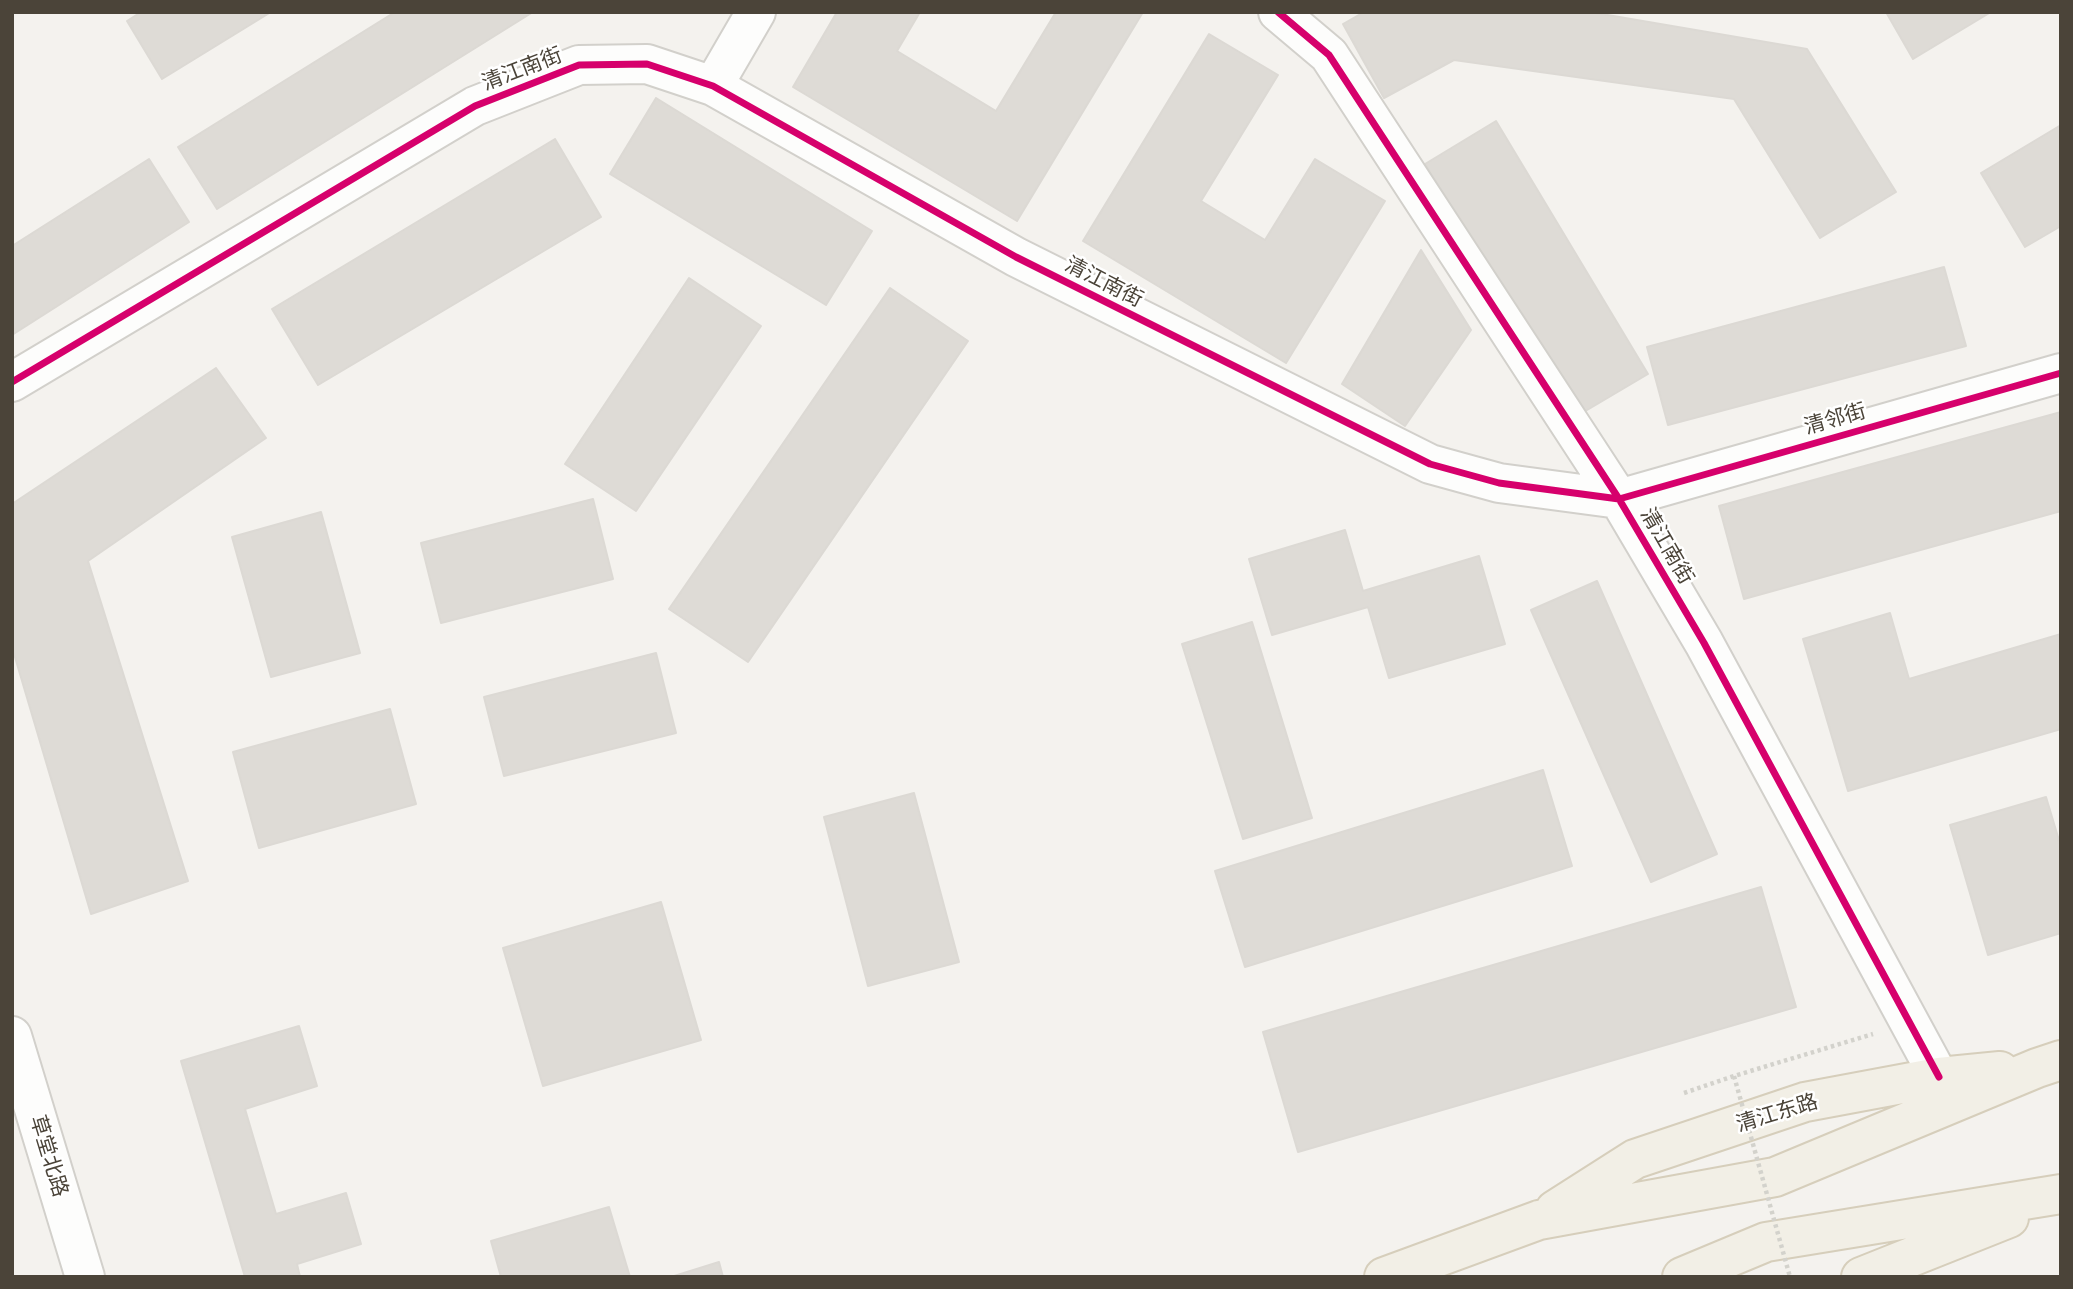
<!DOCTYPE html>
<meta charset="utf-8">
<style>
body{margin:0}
#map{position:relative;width:2073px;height:1289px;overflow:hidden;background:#f4f2ee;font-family:"Asap Condensed",sans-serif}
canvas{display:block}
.frame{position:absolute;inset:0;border:14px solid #4b4439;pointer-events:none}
</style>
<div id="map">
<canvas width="2073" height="1289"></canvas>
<div class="frame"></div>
</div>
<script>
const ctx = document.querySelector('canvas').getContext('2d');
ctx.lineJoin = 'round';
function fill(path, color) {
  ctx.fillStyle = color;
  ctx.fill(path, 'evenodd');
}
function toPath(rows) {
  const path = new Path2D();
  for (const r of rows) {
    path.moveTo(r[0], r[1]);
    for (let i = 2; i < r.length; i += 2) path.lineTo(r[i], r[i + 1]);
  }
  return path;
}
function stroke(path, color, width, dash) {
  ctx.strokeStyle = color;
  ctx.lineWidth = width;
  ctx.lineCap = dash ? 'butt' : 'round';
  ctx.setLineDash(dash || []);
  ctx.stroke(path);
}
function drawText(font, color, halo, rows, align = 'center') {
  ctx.font = font + ' "Asap Condensed","Noto Sans SC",sans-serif';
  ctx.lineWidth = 5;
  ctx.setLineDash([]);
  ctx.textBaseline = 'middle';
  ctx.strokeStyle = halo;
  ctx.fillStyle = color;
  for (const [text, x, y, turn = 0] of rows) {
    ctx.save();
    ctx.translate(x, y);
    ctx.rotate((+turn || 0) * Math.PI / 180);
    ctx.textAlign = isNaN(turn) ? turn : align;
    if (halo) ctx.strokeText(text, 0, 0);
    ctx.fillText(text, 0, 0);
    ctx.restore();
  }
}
const building = toPath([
 [141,12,271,12,162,79,127,21,141,12],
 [395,12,533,12,217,209,178,147,395,12],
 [837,12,920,12,897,51,996,111,1056,12,1143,12,1017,221,793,87,837,12],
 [1364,12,1590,12,1807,49,1896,192,1820,238,1734,99,1454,60,1384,98,1343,24,1364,12],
 [1886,12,1991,12,1913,59,1886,12],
 [1209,34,1278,75,1201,201,1265,240,1315,159,1385,201,1286,363,1083,241,1209,34],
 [656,98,872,231,826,305,610,174,656,98],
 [1496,121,1648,374,1577,416,1425,164,1496,121],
 [2061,125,2061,226,2025,247,1981,173,2061,125],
 [555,139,601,217,318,385,272,309,555,139],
 [149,159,189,222,12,335,12,246,149,159],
 [1421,250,1471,330,1405,426,1342,384,1421,250],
 [1944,267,1966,346,1668,425,1647,347,1944,267],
 [689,278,761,326,636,511,565,464,689,278],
 [890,288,968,341,748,662,669,609,890,288],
 [216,368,266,438,88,561,188,881,91,914,12,647,12,504,216,368],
 [2061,412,2061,511,1744,599,1719,506,2061,412],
 [593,499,613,579,441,623,421,543,593,499],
 [321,512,360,653,271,677,232,537,321,512],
 [1345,530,1363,591,1479,556,1505,644,1389,678,1368,607,1272,635,1249,559,1345,530],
 [1597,581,1717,854,1651,882,1531,610,1597,581],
 [1890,613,1909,679,2061,634,2061,729,1848,791,1803,639,1890,613],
 [1252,622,1312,818,1243,839,1182,644,1252,622],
 [656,653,676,733,504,776,484,697,656,653],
 [390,709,416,804,259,848,233,752,390,709],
 [1543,770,1572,866,1245,967,1215,871,1543,770],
 [914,793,959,962,868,986,824,817,914,793],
 [2046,797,2061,847,2061,933,1988,955,1950,825,2046,797],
 [1761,887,1796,1007,1298,1152,1263,1032,1761,887],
 [661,902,701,1040,543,1086,503,948,661,902],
 [299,1026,317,1086,245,1109,276,1214,346,1193,361,1244,297,1264,300,1277,245,1277,181,1061,299,1026],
 [609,1207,630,1277,501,1277,491,1241,609,1207],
 [719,1262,723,1277,671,1277,719,1262]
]);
const path = toPath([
 [1684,1093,1734,1076,1873,1034]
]);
const minor = toPath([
 [1278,12,1329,55,1619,499,2061,373],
 [713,86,756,12],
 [12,382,475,106,579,65,647,64,713,86,1016,257,1430,464,1499,483,1619,499,1704,643,1939,1077],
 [12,1036,85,1277]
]);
const major = toPath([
 [1555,1210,1635,1159,1805,1102,1939,1077,2000,1071],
 [1384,1277,1539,1220,1775,1177,2037,1068,2061,1060],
 [1682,1277,1766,1242,2061,1194],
 [1861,1277,2009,1218]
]);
const pathBridge = toPath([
 [1734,1076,1790,1277]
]);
const cycleway = toPath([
 [1278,12,1329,55,1619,499,2061,373],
 [12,382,475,106,579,65,647,64,713,86,1016,257,1430,464,1499,483,1619,499,1704,643,1939,1077]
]);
const streetNames = [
 ["清江南街",522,69,-21],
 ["清江南街",1104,282,27],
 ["清邻街",1835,419,-16],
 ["清江南街",1667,546,60],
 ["清江东路",1777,1113,-17],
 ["草堂北路",49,1156,73]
];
fill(building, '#dedbd6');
stroke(building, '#dcd9d4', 2);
stroke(minor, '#d2d0cb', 42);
stroke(major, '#d6cebb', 42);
stroke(path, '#d3d2cc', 4.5, [3.5, 3.5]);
stroke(minor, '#fdfdfc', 38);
stroke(major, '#f2efe6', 38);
stroke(pathBridge, '#d3d2cc', 4.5, [3.5, 3.5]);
stroke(cycleway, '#d6006c', 7);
drawText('21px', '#4b4439', '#fff', streetNames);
</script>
